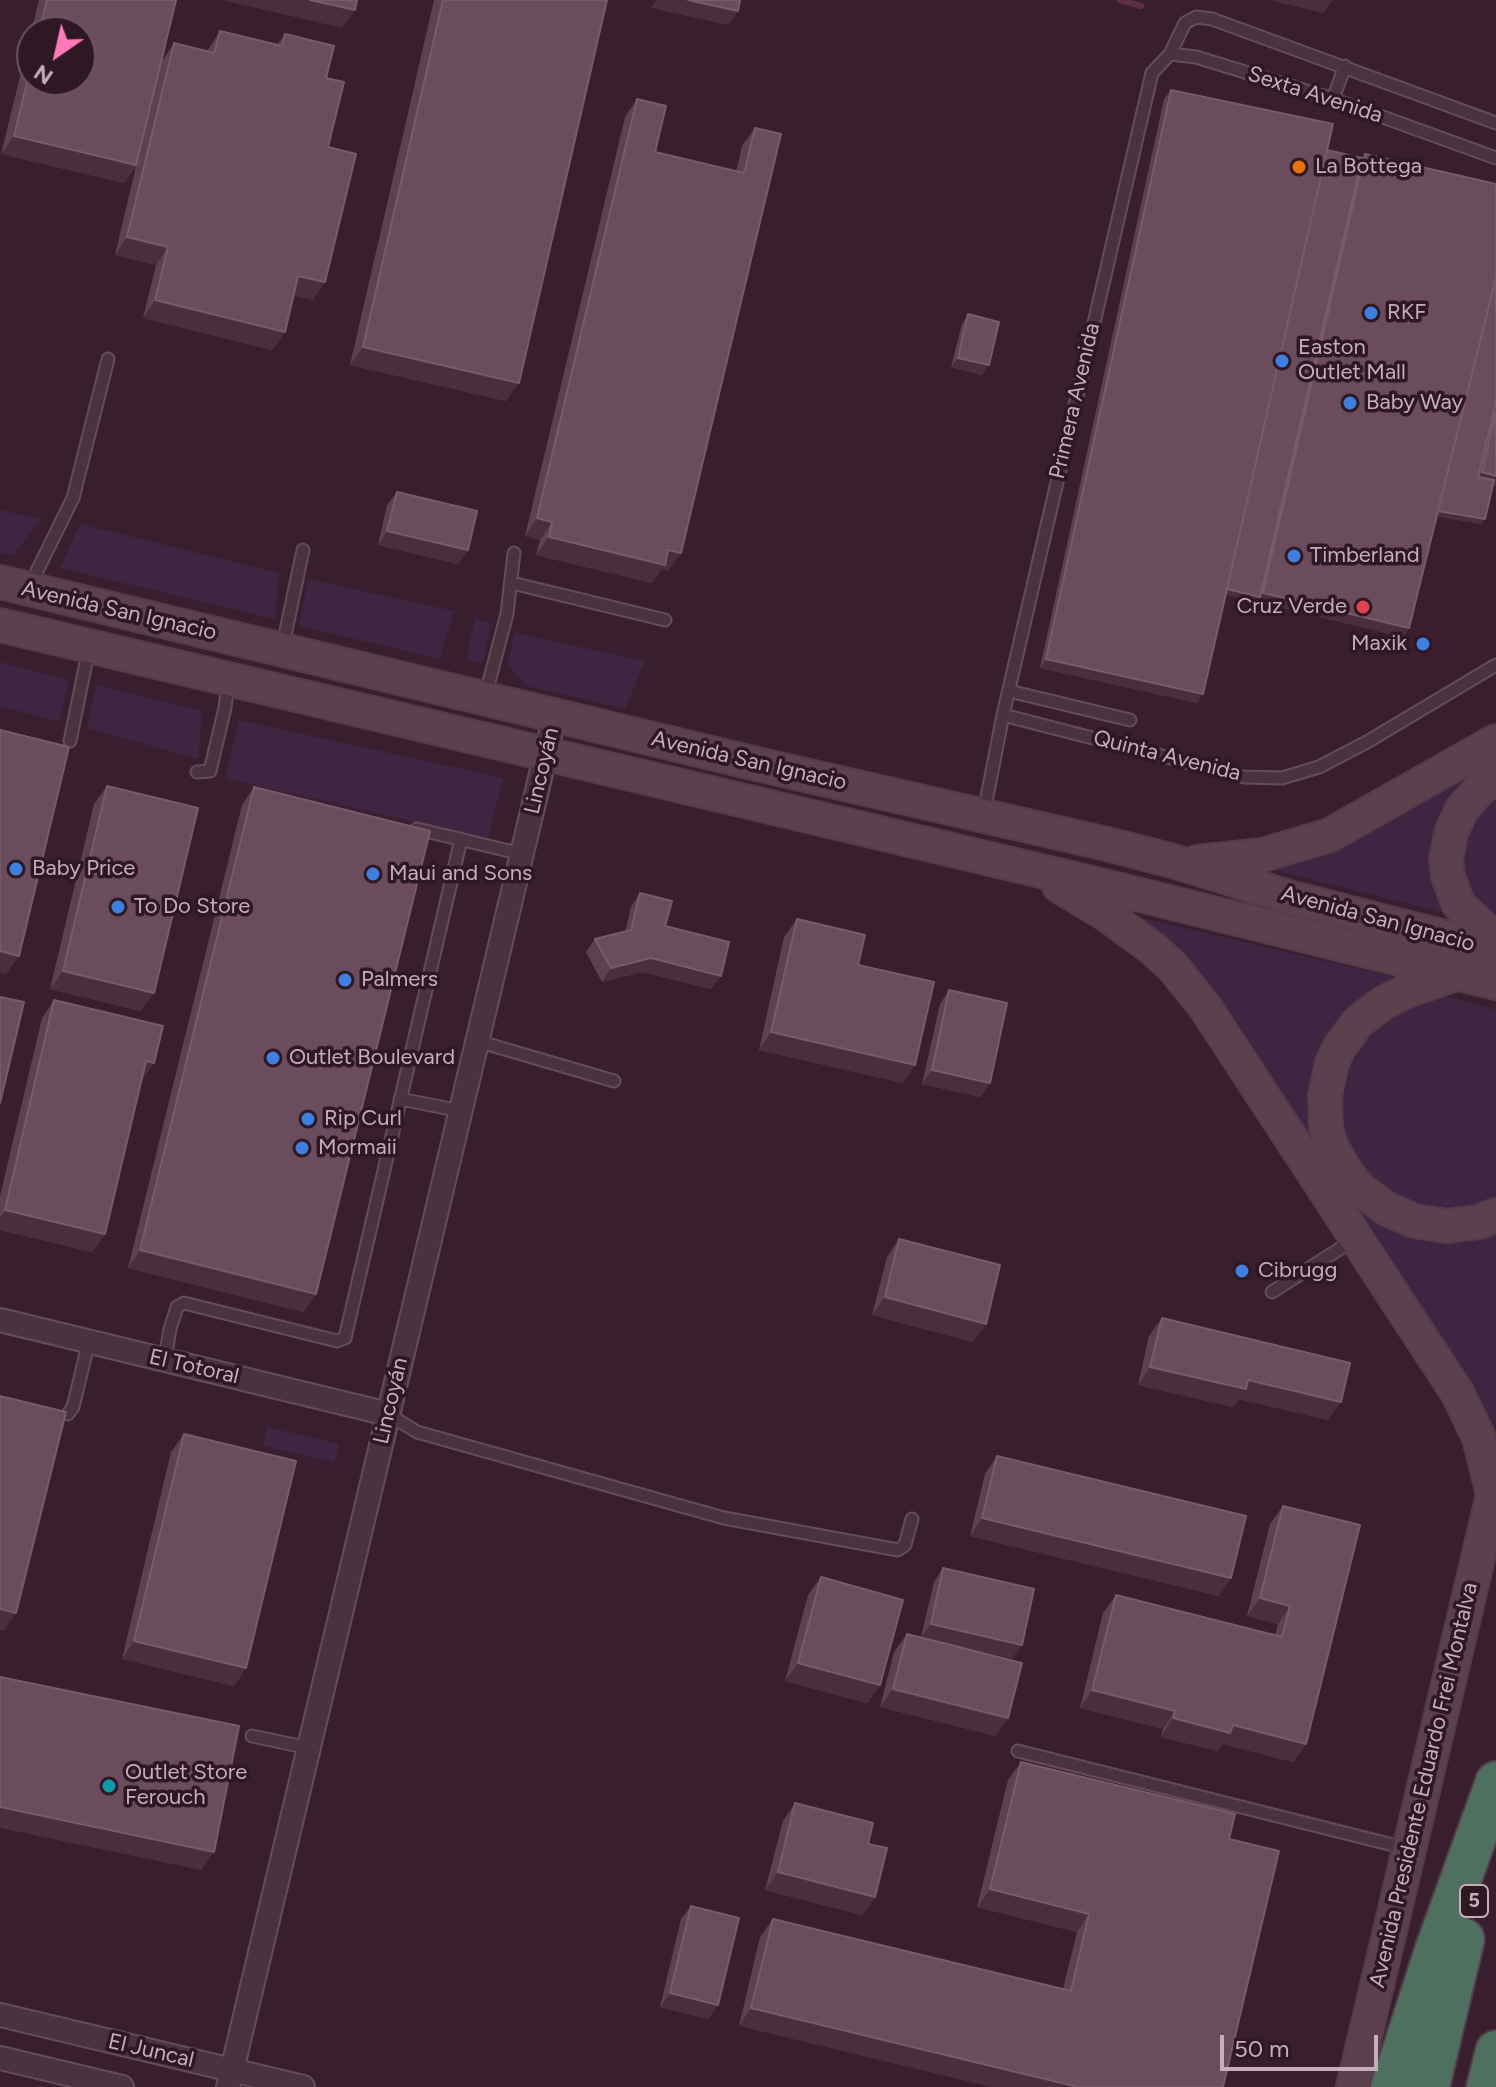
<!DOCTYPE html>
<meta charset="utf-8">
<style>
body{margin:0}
#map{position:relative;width:1496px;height:2087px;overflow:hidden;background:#391f2d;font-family:Figtree,sans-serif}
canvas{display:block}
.north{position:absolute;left:16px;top:16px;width:80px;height:80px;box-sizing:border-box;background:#2e1824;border:2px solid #6b5460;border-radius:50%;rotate:214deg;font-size:22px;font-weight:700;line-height:32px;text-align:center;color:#c6adb9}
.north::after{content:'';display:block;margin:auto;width:28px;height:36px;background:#ff79bb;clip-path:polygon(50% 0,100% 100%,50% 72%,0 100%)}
.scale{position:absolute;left:1220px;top:2035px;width:158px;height:36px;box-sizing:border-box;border:4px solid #c6adb9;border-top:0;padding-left:10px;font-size:24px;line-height:28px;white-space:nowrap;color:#c6adb9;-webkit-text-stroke:6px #2e1824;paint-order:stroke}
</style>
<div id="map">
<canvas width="1496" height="2087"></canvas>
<div class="north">N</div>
<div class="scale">50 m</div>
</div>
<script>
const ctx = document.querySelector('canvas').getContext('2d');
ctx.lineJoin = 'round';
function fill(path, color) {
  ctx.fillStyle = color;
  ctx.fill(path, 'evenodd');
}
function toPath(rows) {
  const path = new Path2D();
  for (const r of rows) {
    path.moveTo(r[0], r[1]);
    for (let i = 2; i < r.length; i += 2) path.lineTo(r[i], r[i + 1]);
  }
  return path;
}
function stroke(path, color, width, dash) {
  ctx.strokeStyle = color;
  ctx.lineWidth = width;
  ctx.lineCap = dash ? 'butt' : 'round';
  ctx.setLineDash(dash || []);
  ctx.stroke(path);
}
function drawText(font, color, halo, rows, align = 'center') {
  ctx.font = font + ' Figtree,sans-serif';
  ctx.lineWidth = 7;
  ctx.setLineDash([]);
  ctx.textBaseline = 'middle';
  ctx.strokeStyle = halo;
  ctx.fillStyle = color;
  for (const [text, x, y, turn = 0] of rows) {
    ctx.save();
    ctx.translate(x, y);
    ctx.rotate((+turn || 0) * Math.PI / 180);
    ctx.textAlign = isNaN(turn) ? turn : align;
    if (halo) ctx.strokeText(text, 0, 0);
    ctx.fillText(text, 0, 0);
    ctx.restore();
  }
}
const green = toPath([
 [0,510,41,519,13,555,0,553],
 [80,524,279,573,275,619,60,568],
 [308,579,454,611,440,659,299,626],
 [475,619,492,623,482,664,466,660],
 [515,633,645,661,625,709,527,686,507,664],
 [0,662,69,680,59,722,0,706],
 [96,685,202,711,198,759,87,728],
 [239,720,503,778,488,839,225,778],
 [1496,753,1496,765,1441,901,1445,913,1277,871,1277,866],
 [1496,794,1496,917,1475,902,1460,870,1460,841,1473,816],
 [1129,915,1398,978,1369,993,1333,1030,1334,1178,1363,1212,1408,1235,1496,1229,1496,1424,1492,1445],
 [1439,994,1496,1010,1496,1205,1447,1220,1363,1180,1335,1112,1339,1070,1380,1016],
 [267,1427,339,1444,334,1462,263,1446]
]);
const stream = toPath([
 [1120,0,1141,6]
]);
const lane = toPath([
 [1170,54,1185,23,1196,17,1212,19,1496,123],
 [1333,99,1345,66],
 [512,583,665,620],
 [32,589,37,571,73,498,108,359],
 [283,645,303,550],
 [1009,691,1130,720],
 [485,697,507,614,514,553],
 [1003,715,1244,777,1282,778,1319,767,1367,742,1496,665],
 [70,741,89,648],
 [197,772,210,771,225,708,228,682],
 [984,812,1003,715,1152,73,1170,54,1196,57,1333,99,1496,158],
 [417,829,522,854],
 [477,1041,614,1081],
 [400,1099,461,1111],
 [1272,1292,1355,1239],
 [165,1359,170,1329,177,1307,184,1303,337,1341,345,1338,461,839],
 [68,1414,73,1407,89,1341],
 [388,1414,417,1432,724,1518,898,1550,905,1545,912,1519],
 [252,1736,309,1748],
 [1018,1751,1405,1848]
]);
const street = toPath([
 [0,1320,388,1414],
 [0,2015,303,2087],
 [0,2058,122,2087],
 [228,2087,555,715]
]);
const secondary = toPath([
 [0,582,757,764,1107,844,1173,861,1292,898,1496,950],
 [0,625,1096,884,1496,983],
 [1496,778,1481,788,1462,809,1451,833,1446,860,1448,876,1458,903,1467,913,1496,939],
 [1197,862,1263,855,1330,835,1496,741],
 [1059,886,1104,913,1152,948,1172,966,1205,1007,1458,1394,1479,1438,1493,1494],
 [1456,974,1407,991,1383,1003,1358,1022,1339,1048,1332,1063,1325,1095,1326,1128,1331,1145,1348,1175,1359,1188,1385,1208,1414,1221,1447,1226,1479,1222,1496,1215],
 [1353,2087,1496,1482]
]);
const highway = toPath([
 [1391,2087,1435,1951,1496,1782],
 [1429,2087,1464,1939],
 [1487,2087,1496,2051]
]);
const wall = toPath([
 [39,0,176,0,162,61,174,43,207,51,220,31,277,45,285,34,326,78,328,147,313,300,293,295,285,332,272,350,143,318,156,265,115,255,136,166,124,183,1,154],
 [32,32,80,32,32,80],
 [434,0,607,0,506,401,350,365],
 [1171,90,1327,150,1362,158,1365,154,1496,184,1496,486,1492,485,1481,524,1437,516,1409,628,1403,637,1226,594,1197,703,1040,668,1164,99],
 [637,99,655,152,736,172,742,146,755,128,668,571,661,569,652,583,536,555,540,540,525,536,625,117],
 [968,314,982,375,951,367,962,324],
 [397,492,458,564,378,545,387,505],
 [107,786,141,1011,50,989,94,804],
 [254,787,316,1294,303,1312,128,1268,242,805],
 [640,893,665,926,721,976,711,989,642,972,602,982,586,952,595,939,625,932,631,907],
 [797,919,858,965,903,1083,759,1050,784,937],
 [949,990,990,1083,980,1097,922,1084,940,1004],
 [54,1000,141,1081,105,1234,92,1252,0,1230,0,1196,42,1018],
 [899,1239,986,1324,973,1342,872,1315,887,1257],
 [1162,1318,1328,1420,1239,1399,1233,1407,1138,1385,1149,1336],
 [184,1434,246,1668,234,1686,122,1659,171,1452],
 [997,1456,1231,1578,1219,1596,970,1536,985,1474],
 [1283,1506,1306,1744,1293,1762,1223,1744,1218,1751,1161,1737,1163,1729,1080,1708,1103,1613,1116,1595,1275,1635,1278,1624,1247,1616,1270,1524],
 [943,1568,1022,1645,1012,1658,926,1639,996,1736,880,1707,894,1652,907,1634,921,1637,934,1582],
 [821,1577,880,1685,867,1703,785,1681,808,1595],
 [1021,1762,1229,1839,1223,2087,739,2026,760,1937,773,1919,1063,1989,1077,1932,977,1907,1008,1780],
 [795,1803,868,1844,875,1897,862,1915,765,1890,783,1821],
 [691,1906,718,2005,708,2019,660,2007,681,1919]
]);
const shadedWall = toPath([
 [222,0,310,0,355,10,342,28],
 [656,0,688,0,738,11,728,25,651,8],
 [1269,0,1333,0,1323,13],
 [14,136,136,165,124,183,1,154],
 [127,237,168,247,156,265,115,255],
 [298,276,325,282,313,300,286,294],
 [155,300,285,332,272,350,143,318],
 [363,347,519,383,506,401,350,365],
 [958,358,989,365,982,375,951,367],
 [1482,472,1496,476,1496,486,1475,481],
 [1437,511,1485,519,1481,524,1434,516],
 [537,518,552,522,540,540,525,536],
 [387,531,468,550,458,564,378,545],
 [549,537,668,550,681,553,668,571,661,569,652,583,536,555],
 [1226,589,1260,597,1263,593,1409,628,1403,637,1222,594],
 [1046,659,1203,694,1197,703,1040,668],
 [0,951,19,956,6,974,0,972],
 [651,958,721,976,711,989,642,972,602,982,611,968],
 [63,971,154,993,141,1011,50,989],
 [771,1032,915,1065,903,1083,759,1050],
 [146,1061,154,1063,141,1081],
 [932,1070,990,1083,980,1097,922,1084],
 [5,1210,105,1234,92,1252,0,1230,0,1218],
 [140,1250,316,1294,303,1312,128,1268],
 [885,1297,986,1324,973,1342,872,1315],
 [1150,1367,1248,1380,1341,1402,1328,1420,1239,1399,1233,1407,1138,1385],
 [982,1518,1231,1578,1219,1596,970,1536],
 [1260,1598,1290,1606,1278,1624,1247,1616],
 [0,1609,16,1613,4,1631,0,1630],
 [931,1624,1022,1645,1012,1658,921,1637],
 [134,1641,246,1668,234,1686,122,1659],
 [798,1663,880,1685,867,1703,785,1681],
 [893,1689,1008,1718,996,1736,880,1707],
 [1092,1690,1175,1711,1163,1729,1080,1708],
 [1173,1718,1233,1725,1306,1744,1293,1762,1223,1744,1218,1751,1161,1737],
 [0,1807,214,1852,201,1870,0,1828],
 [778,1872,875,1897,862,1915,765,1890],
 [990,1889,1089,1914,1077,1932,977,1907],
 [670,1993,718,2005,708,2019,660,2007],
 [751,2008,1078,2087,991,2087,739,2026]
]);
const building = toPath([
 [47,0,176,0,136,165,14,136,32,62,32,80,80,80,80,32,39,32,47,0],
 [310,0,357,0,355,10,310,0],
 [443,0,607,0,519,383,363,347,443,0],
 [688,0,740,0,738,11,688,0],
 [220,31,282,46,285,34,334,46,326,78,344,82,328,147,356,154,325,282,298,276,285,332,155,300,168,247,127,237,174,43,214,53,220,31],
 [1171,90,1333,124,1203,694,1046,659,1171,90],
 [637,99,666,106,655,152,744,173,755,128,781,134,681,553,668,550,665,565,549,537,552,522,537,518,637,99],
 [1327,150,1362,158,1260,597,1227,589,1327,150],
 [1365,154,1496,184,1496,277,1409,628,1263,593,1365,154],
 [1496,277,1496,403,1478,477,1494,480,1485,519,1438,511,1496,277],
 [968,314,999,322,989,365,958,358,968,314],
 [1496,412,1496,476,1482,472,1496,412],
 [397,492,477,511,468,550,387,531,397,492],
 [0,730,69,747,19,956,0,951,0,730],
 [107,786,198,808,154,993,63,971,107,786],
 [254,787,430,831,316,1294,140,1250,254,787],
 [640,893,672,901,665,926,729,942,721,976,651,958,611,968,595,939,631,930,640,893],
 [797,919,865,935,858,965,934,982,915,1065,771,1032,797,919],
 [949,990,1007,1003,990,1083,932,1070,949,990],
 [0,997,24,1002,0,1103,0,997],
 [54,1000,163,1026,154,1063,146,1061,105,1234,5,1210,54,1000],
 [899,1239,1000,1265,986,1324,885,1297,899,1239],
 [1162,1318,1350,1363,1341,1402,1248,1380,1246,1389,1150,1367,1162,1318],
 [0,1396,66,1412,16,1613,0,1609,0,1396],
 [184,1434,296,1461,246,1668,134,1641,184,1434],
 [997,1456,1246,1516,1231,1578,982,1518,997,1456],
 [1283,1506,1360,1525,1306,1744,1233,1725,1230,1733,1173,1718,1175,1711,1092,1690,1116,1595,1282,1637,1290,1606,1260,1598,1283,1506],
 [943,1568,1034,1589,1022,1645,931,1624,943,1568],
 [821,1577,903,1600,880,1685,798,1663,821,1577],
 [907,1634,1022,1663,1008,1718,893,1689,907,1634],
 [0,1677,239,1726,214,1852,0,1807,0,1677],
 [1021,1762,1235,1814,1229,1839,1279,1851,1223,2087,1078,2087,751,2008,773,1919,1071,1991,1089,1914,990,1889,1021,1762],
 [795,1803,873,1823,868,1844,887,1848,875,1897,778,1872,795,1803],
 [691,1906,739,1918,718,2005,670,1993,691,1906]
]);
const markers = [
 [1299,167,8,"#e8710a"],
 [1371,313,8,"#3f7fe0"],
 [1282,361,8,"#3f7fe0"],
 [1350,403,8,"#3f7fe0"],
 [1294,556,8,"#3f7fe0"],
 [1363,607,8,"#e0444e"],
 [1423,644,8,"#3f7fe0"],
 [16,869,8,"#3f7fe0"],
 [373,874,8,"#3f7fe0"],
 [118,907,8,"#3f7fe0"],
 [345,980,8,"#3f7fe0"],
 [273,1058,8,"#3f7fe0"],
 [308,1119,8,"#3f7fe0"],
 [302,1148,8,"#3f7fe0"],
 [1242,1271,8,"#3f7fe0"],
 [109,1786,8,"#0f9aa8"]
];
const shields = [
 [1474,1901,28]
];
const shieldNames = [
 ["5",1474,1901]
];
const streetNames = [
 ["Sexta Avenida",1315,95,18],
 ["Primera Avenida",1075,401,-77],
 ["Avenida San Ignacio",119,611,13],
 ["Quinta Avenida",1167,756,14],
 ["Avenida San Ignacio",749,761,13],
 ["Lincoyán",542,771,-77],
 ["Avenida San Ignacio",1378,919,15],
 ["El Totoral",194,1367,13],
 ["Lincoyán",391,1401,-77],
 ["Avenida Presidente Eduardo Frei Montalva",1424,1785,-77],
 ["El Juncal",151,2051,13]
];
const poiNames = [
 ["La Bottega",1315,167],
 ["RKF",1387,313],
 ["Easton",1298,348],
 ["Outlet Mall",1298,373],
 ["Baby Way",1366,403],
 ["Timberland",1310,556],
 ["Cruz Verde",1347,607,"right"],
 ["Maxik",1407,644,"right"],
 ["Baby Price",32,869],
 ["Maui and Sons",389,874],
 ["To Do Store",134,907],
 ["Palmers",361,980],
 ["Outlet Boulevard",289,1058],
 ["Rip Curl",324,1119],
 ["Mormaii",318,1148],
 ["Cibrugg",1258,1271],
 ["Outlet Store",125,1773],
 ["Ferouch",125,1798]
];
fill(green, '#3e2642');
stroke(stream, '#5e2e47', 6);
stroke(lane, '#644d59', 15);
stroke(street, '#644d59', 26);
stroke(secondary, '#533c48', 36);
stroke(highway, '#543d49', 44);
stroke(lane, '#4a333f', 11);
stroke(street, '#4a333f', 22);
stroke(secondary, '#5d404e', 32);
stroke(highway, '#4f7060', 40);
fill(wall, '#5f4051');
fill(shadedWall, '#4b2e3e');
fill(building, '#6a4c5c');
stroke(building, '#785b6b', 2);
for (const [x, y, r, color] of markers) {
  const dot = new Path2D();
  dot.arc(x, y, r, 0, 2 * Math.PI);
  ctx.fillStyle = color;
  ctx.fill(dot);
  stroke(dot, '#2e1824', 3);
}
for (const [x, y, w] of shields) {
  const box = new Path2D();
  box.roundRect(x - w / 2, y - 16, w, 32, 6);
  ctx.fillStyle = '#2e1824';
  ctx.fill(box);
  stroke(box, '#c6adb9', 2);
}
drawText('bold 20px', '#c6adb9', null, shieldNames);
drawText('22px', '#c6adb9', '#2e1824', streetNames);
drawText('22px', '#c6adb9', '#2e1824', poiNames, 'left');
</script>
